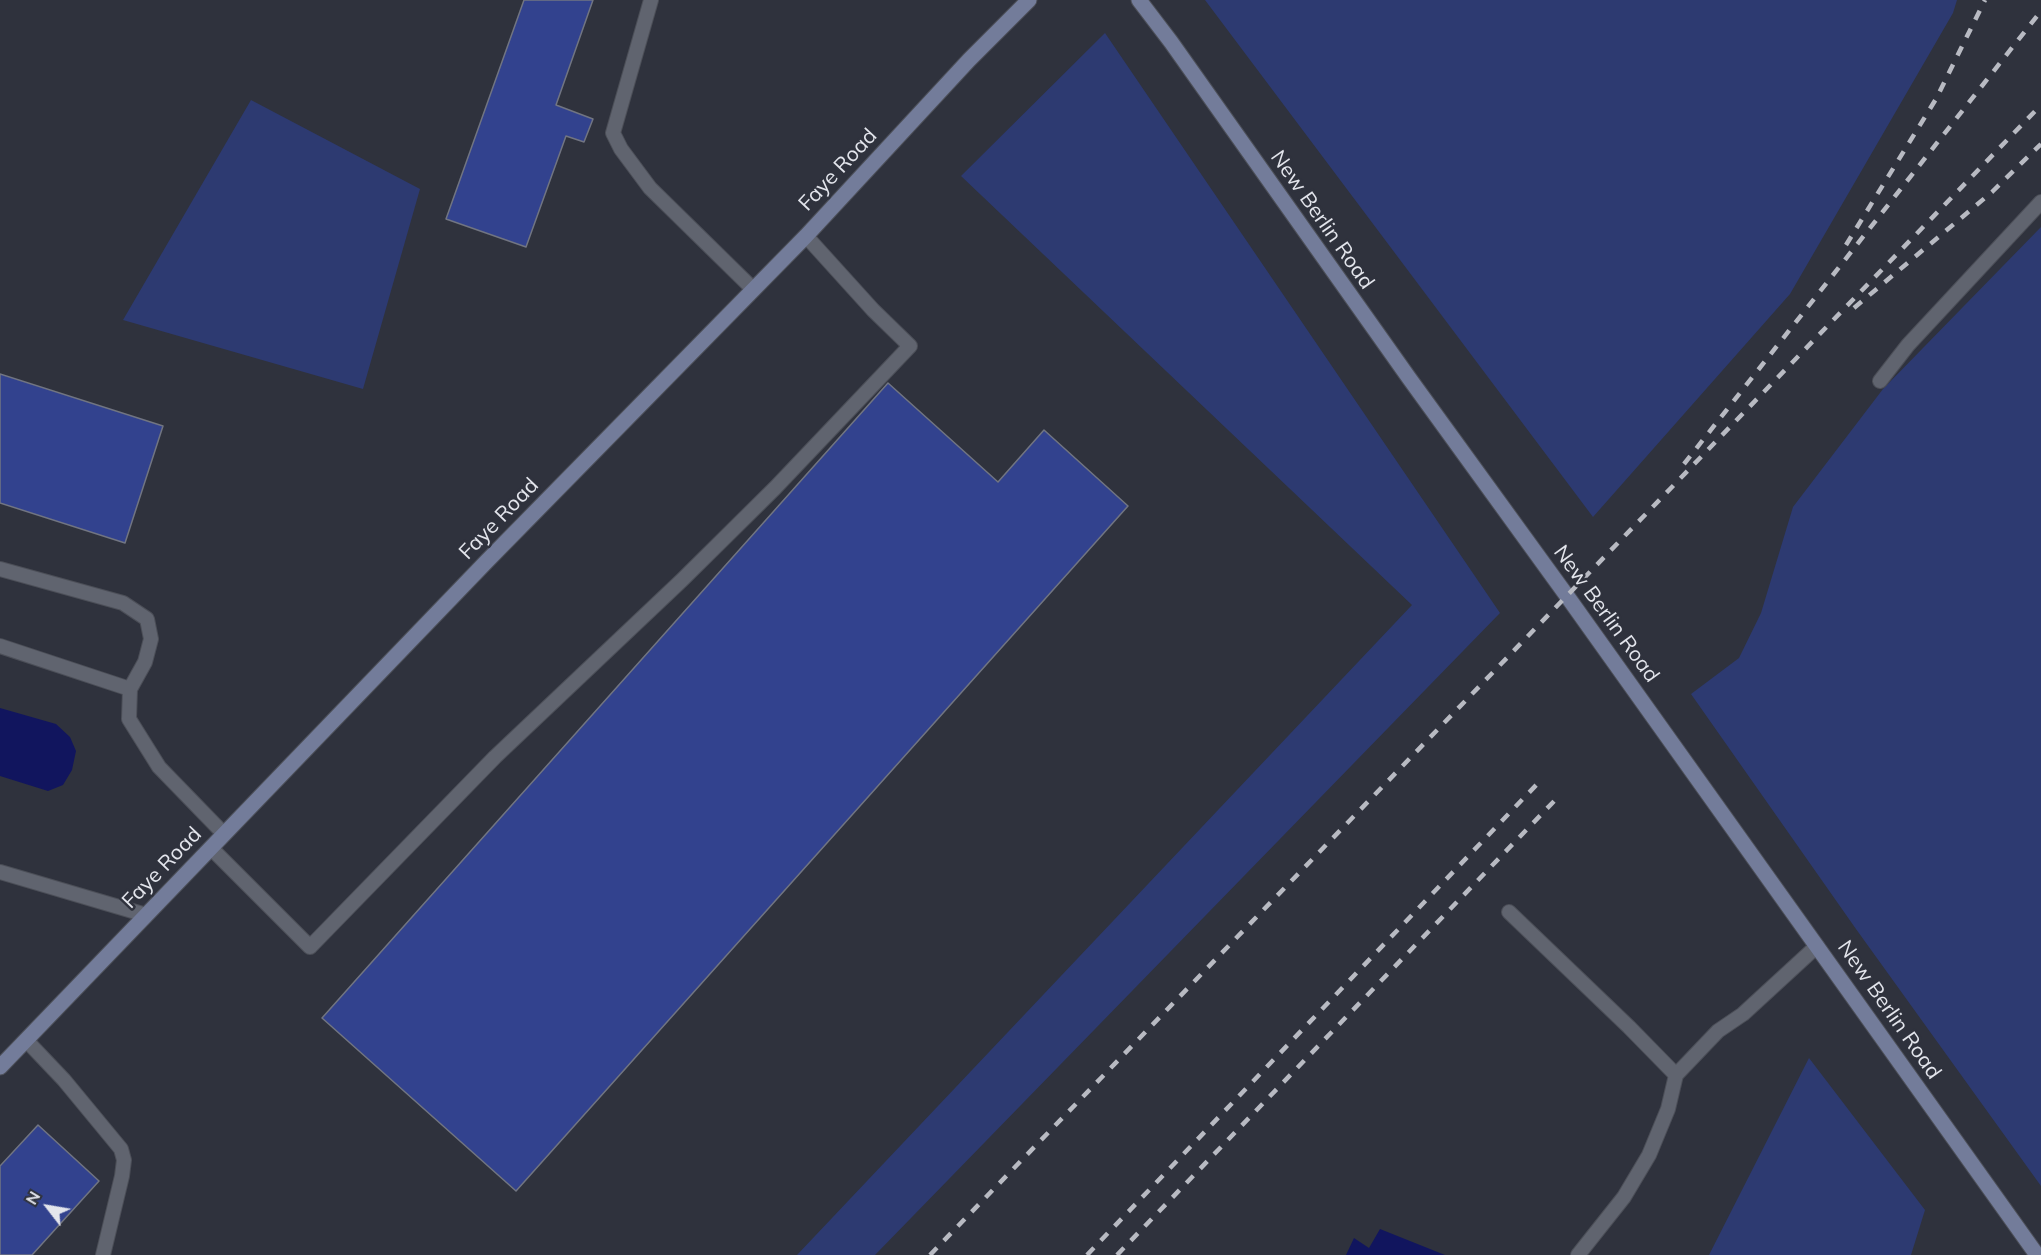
<!DOCTYPE html>
<style>
body{margin:0}
#map{position:relative;width:2041px;height:1255px;overflow:hidden;background:#2f323d;font-family:Mulish,sans-serif}
canvas{display:block}
.north{position:absolute;left:18px;top:1177px;width:60px;height:60px;-webkit-text-stroke:4px #2f323d;paint-order:stroke;rotate:301deg;font-size:16px;font-weight:700;line-height:24px;text-align:center;color:#e3e5ec}
.north::after{content:'';display:block;margin:auto;width:21px;height:27px;background:#e3e5ec;clip-path:polygon(50% 0,100% 100%,50% 72%,0 100%)}
</style>
<div id="map">
<canvas width="2041" height="1255"></canvas>
<div class="north">N</div>
</div>
<script>
const ctx = document.querySelector('canvas').getContext('2d');
ctx.lineJoin = 'round';
function fill(path, color) {
  ctx.fillStyle = color;
  ctx.fill(path, 'evenodd');
}
function toPath(rows) {
  const path = new Path2D();
  for (const r of rows) {
    path.moveTo(r[0], r[1]);
    for (let i = 2; i < r.length; i += 2) path.lineTo(r[i], r[i + 1]);
  }
  return path;
}
function stroke(path, color, width, dash) {
  ctx.strokeStyle = color;
  ctx.lineWidth = width;
  ctx.lineCap = dash ? 'butt' : 'round';
  ctx.setLineDash(dash || []);
  ctx.stroke(path);
}
function drawText(font, color, halo, rows, align = 'center') {
  ctx.font = font + ' Mulish,sans-serif';
  ctx.lineWidth = 5;
  ctx.setLineDash([]);
  ctx.textBaseline = 'middle';
  ctx.strokeStyle = halo;
  ctx.fillStyle = color;
  for (const [text, x, y, turn = 0] of rows) {
    ctx.save();
    ctx.translate(x, y);
    ctx.rotate((+turn || 0) * Math.PI / 180);
    ctx.textAlign = isNaN(turn) ? turn : align;
    if (halo) ctx.strokeText(text, 0, 0);
    ctx.fillText(text, 0, 0);
    ctx.restore();
  }
}
const green = toPath([
 [1205,0,1957,0,1953,13,1790,294,1593,517],
 [1105,33,1500,613,875,1255,797,1255,1412,605,961,176],
 [251,100,420,189,363,389,123,320],
 [2041,227,2041,1186,1856,929,1691,694,1739,658,1761,613,1793,507,1883,389],
 [1809,1058,1925,1210,1911,1255,1709,1255]
]);
const water = toPath([
 [0,708,56,724,70,737,76,751,72,770,63,785,48,791,0,776],
 [1380,1229,1445,1255,1346,1255,1354,1238,1369,1248]
]);
const building = toPath([
 [524,0,593,0,556,105,593,119,584,142,566,136,526,247,446,219,524,0],
 [0,374,163,426,125,543,0,503,0,374],
 [888,383,998,482,1044,430,1128,506,516,1191,322,1018,888,383],
 [38,1125,99,1181,32,1255,0,1255,0,1166,38,1125]
]);
const lane = toPath([
 [651,0,613,133,621,149,650,188,753,289],
 [1880,381,1908,345,2041,202],
 [0,569,123,603,147,619,151,639,145,662,130,689],
 [0,646,130,689,129,719,159,767,224,834],
 [211,848,310,947,495,757,682,580,775,488,910,346,873,310,806,236],
 [0,872,146,915],
 [1509,912,1629,1027,1676,1075,1718,1031,1743,1014,1817,946],
 [26,1040,64,1080,121,1149,124,1160,122,1176,103,1255],
 [1578,1255,1624,1197,1649,1155,1668,1109,1676,1075]
]);
const secondary = toPath([
 [1139,0,1171,42,1409,378,1567,596,2037,1255],
 [0,1067,486,562,806,236,969,60,1029,0]
]);
const rail = toPath([
 [1846,245,1936,99,1985,0],
 [1854,308,1992,192,2041,144],
 [1684,464,2041,11],
 [930,1255,2041,105],
 [1087,1255,1541,780],
 [1117,1255,1560,795]
]);
const streetNames = [
 ["Faye Road",838,170,-47],
 ["New Berlin Road",1322,220,55],
 ["Faye Road",499,519,-46],
 ["New Berlin Road",1606,614,54],
 ["Faye Road",162,868,-46],
 ["New Berlin Road",1889,1010,55]
];
fill(green, '#2d3a71');
fill(water, '#11155e');
fill(building, '#32428e');
stroke(building, '#717582', 1.5);
stroke(lane, '#4c4f58', 16);
stroke(secondary, '#4c4f58', 17);
stroke(lane, '#60646f', 14);
stroke(secondary, '#737c9a', 15);
stroke(rail, '#b8bac2', 4.5, [10, 10]);
drawText('21px', '#e3e5ec', '#2f323d', streetNames);
</script>
